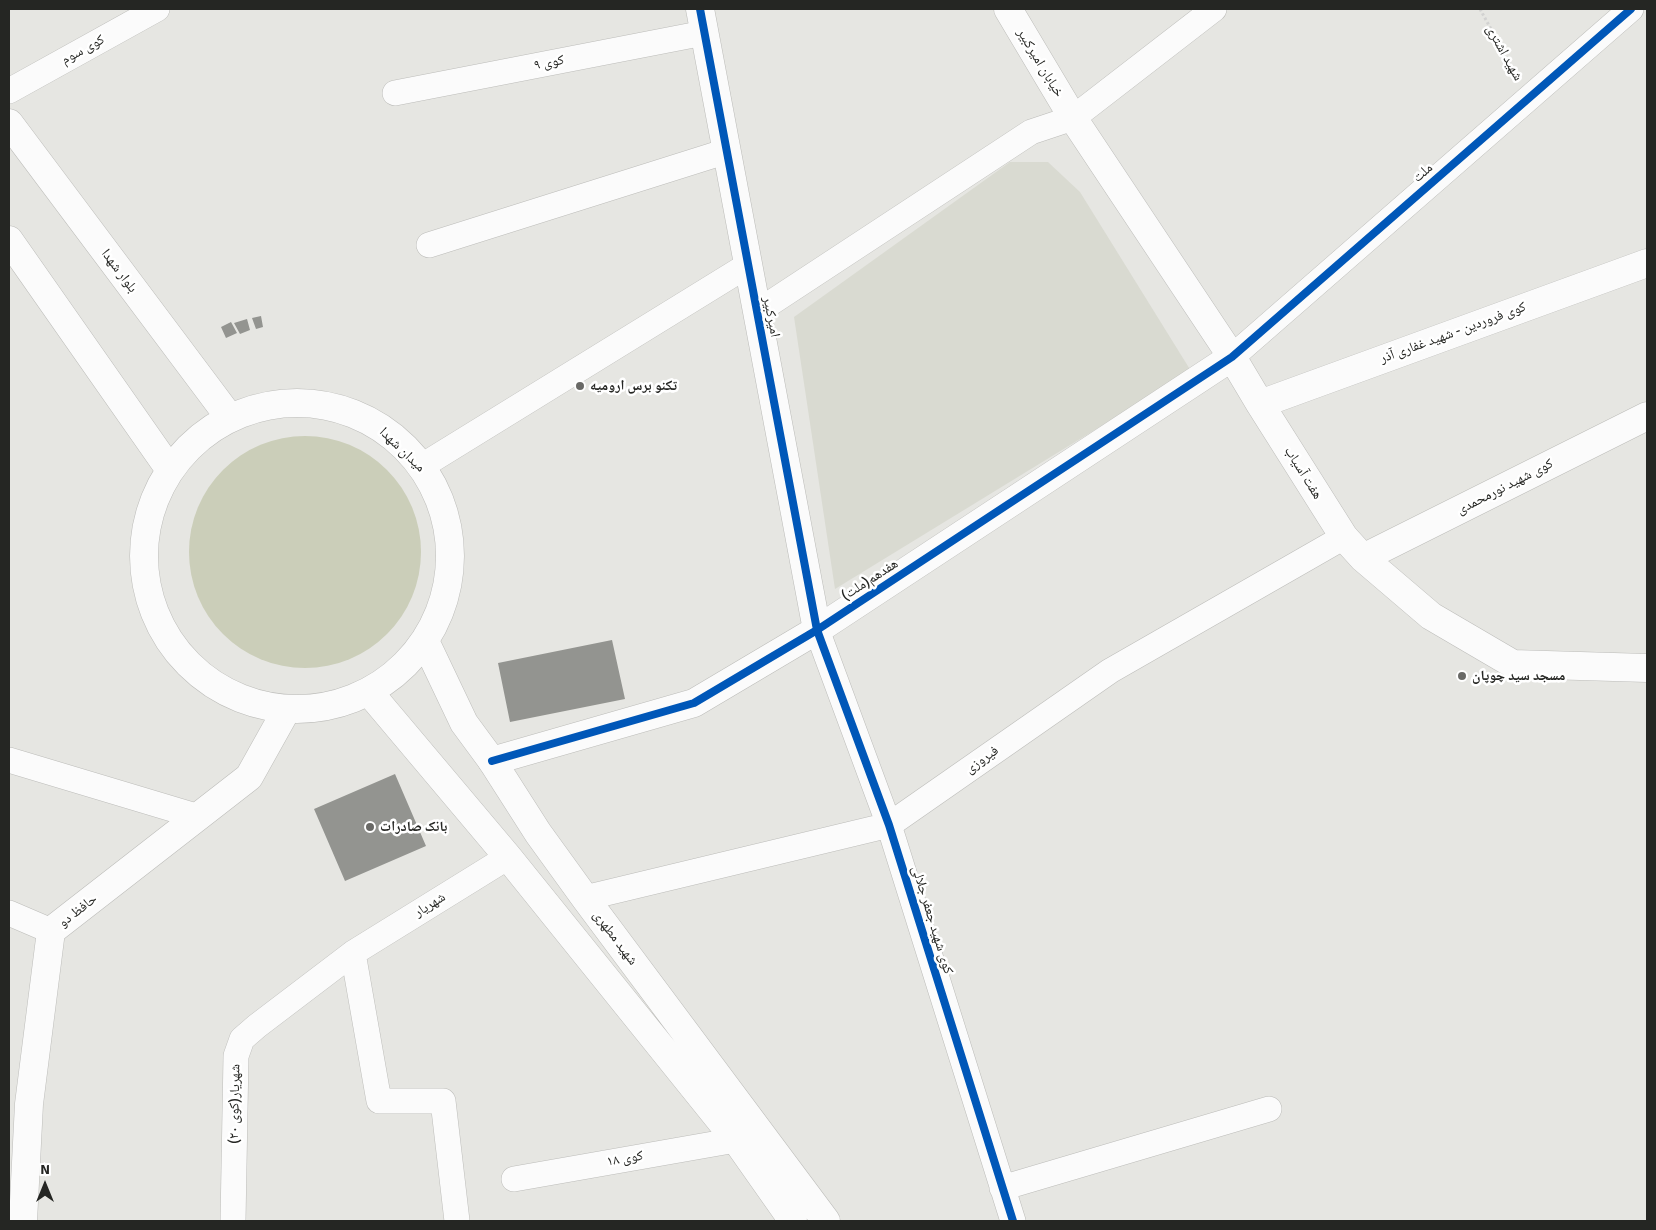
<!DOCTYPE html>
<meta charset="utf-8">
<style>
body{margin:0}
#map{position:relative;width:1656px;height:1230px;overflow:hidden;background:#e6e6e2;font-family:Signika,sans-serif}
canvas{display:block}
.frame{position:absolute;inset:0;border:10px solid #252623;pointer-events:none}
.north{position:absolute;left:20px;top:1160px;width:50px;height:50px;-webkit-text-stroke:4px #fff;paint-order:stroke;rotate:0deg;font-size:14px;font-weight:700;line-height:20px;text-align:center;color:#252623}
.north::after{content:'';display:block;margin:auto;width:18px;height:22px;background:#252623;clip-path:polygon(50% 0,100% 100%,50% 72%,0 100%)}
</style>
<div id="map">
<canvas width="1656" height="1230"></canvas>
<div class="frame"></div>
<div class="north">N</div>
</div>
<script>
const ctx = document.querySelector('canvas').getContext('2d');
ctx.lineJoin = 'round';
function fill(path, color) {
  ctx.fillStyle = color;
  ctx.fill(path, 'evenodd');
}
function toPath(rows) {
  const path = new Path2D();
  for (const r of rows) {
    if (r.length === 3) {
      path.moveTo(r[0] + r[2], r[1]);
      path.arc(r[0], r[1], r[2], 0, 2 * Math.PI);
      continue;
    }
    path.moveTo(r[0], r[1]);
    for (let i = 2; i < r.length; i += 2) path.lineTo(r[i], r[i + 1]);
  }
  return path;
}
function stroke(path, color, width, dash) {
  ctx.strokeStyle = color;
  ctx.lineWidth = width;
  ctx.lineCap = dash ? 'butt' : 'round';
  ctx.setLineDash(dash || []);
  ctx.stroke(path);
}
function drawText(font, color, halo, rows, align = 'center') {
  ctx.font = font + ' Signika,"Noto Naskh Arabic",sans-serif';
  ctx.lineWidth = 5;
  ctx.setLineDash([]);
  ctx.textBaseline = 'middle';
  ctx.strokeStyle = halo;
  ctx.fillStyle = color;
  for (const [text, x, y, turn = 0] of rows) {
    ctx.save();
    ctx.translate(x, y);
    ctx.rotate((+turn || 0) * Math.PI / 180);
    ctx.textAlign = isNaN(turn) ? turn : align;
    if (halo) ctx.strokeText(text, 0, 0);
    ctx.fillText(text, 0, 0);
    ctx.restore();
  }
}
const built = toPath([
 [1010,162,1048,162,1080,192,1191,371,835,589,794,317]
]);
const green = toPath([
 [305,552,116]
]);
const building = toPath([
 [261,316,263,327,256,329,252,318],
 [247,319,250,330,240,334,234,323],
 [231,322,237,333,226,338,221,327],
 [612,640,625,699,510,722,498,663],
 [395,774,426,846,345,881,314,809]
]);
const path = toPath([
 [1480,9,1515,73]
]);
const street = toPath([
 [9,91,157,9],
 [395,93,704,33],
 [429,245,727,151],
 [757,312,1031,132,1073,118,1214,9],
 [1232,357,1631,9],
 [422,466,748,265],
 [817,630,889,825,1013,1221],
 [9,760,199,817],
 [585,898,889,825,1110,671,1344,537],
 [9,913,51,931],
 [353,953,379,1101,443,1101,457,1221],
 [514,1179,736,1140],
 [1002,1188,1269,1109],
 [233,1221,236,1056,242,1039,257,1026,353,953,508,857]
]);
const secondary = toPath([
 [700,9,817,630],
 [1008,9,1073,118,1232,357,1260,404,1344,537,1363,558,1431,616,1513,664,1647,668],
 [1260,404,1647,263],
 [1363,558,1647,416],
 [492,761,694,703,817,630,1232,357],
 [23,1221,29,1104,51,931,249,777,287,709]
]);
const primary = toPath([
 [9,123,230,418],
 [9,240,170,470],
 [297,556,153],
 [425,641,464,723,492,761,538,833,585,898,826,1221],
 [369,692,508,857,736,1140,793,1221]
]);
const cycleway = toPath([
 [700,9,817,630,889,825,1013,1221],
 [492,761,694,703,817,630,1232,357,1631,9]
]);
const markers = [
 [580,386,5,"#696966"],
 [1462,676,5,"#696966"],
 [370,827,5,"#696966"]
];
const streetNames = [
 ["کوی سوم",83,50,-29],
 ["شهید اشتری",1504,53,61],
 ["کوی ۹",549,63,-11],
 ["خیابان امیرکبیر",1040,63,59],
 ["ملت",1423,173,-41],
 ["بلوار شهدا",119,271,53],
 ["امیرکبیر",771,317,79],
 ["کوی فروردین - شهید غفاری آذر",1453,333,-20],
 ["میدان شهدا",402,450,44],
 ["هفت آسیاب",1303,473,58],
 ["کوی شهید نورمحمدی",1505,487,-27],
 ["هفدهم(ملت)",870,580,-33],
 ["فیروزی",982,760,-35],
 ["شهریار",430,905,-32],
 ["حافظ دو",78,911,-38],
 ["کوی شهید جعفر جلالی",932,920,73],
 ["شهید مطهری",615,938,53],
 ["شهریار(کوی ۲۰)",235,1104,-89],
 ["کوی ۱۸",625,1159,-10]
];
const poiNames = [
 ["تکنو برس ارومیه",590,386],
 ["مسجد سید چوپان",1472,676],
 ["بانک صادرات",380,827]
];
fill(built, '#d9dad1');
fill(green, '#cbceb9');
fill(building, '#939490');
stroke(street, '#bcbcb9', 26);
stroke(secondary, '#bcbcb9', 29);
stroke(primary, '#bcbcb9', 29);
stroke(path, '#d2d2d1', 3, [2.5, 2.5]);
stroke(street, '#fbfbfb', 25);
stroke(secondary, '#fbfbfb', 28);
stroke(primary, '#fbfbfb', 28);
stroke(cycleway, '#0057b8', 8);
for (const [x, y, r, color] of markers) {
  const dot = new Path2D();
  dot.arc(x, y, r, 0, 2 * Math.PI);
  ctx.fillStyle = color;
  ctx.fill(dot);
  stroke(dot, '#fff', 2);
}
drawText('14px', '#252623', '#fff', streetNames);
drawText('bold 14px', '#252623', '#fff', poiNames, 'left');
</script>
